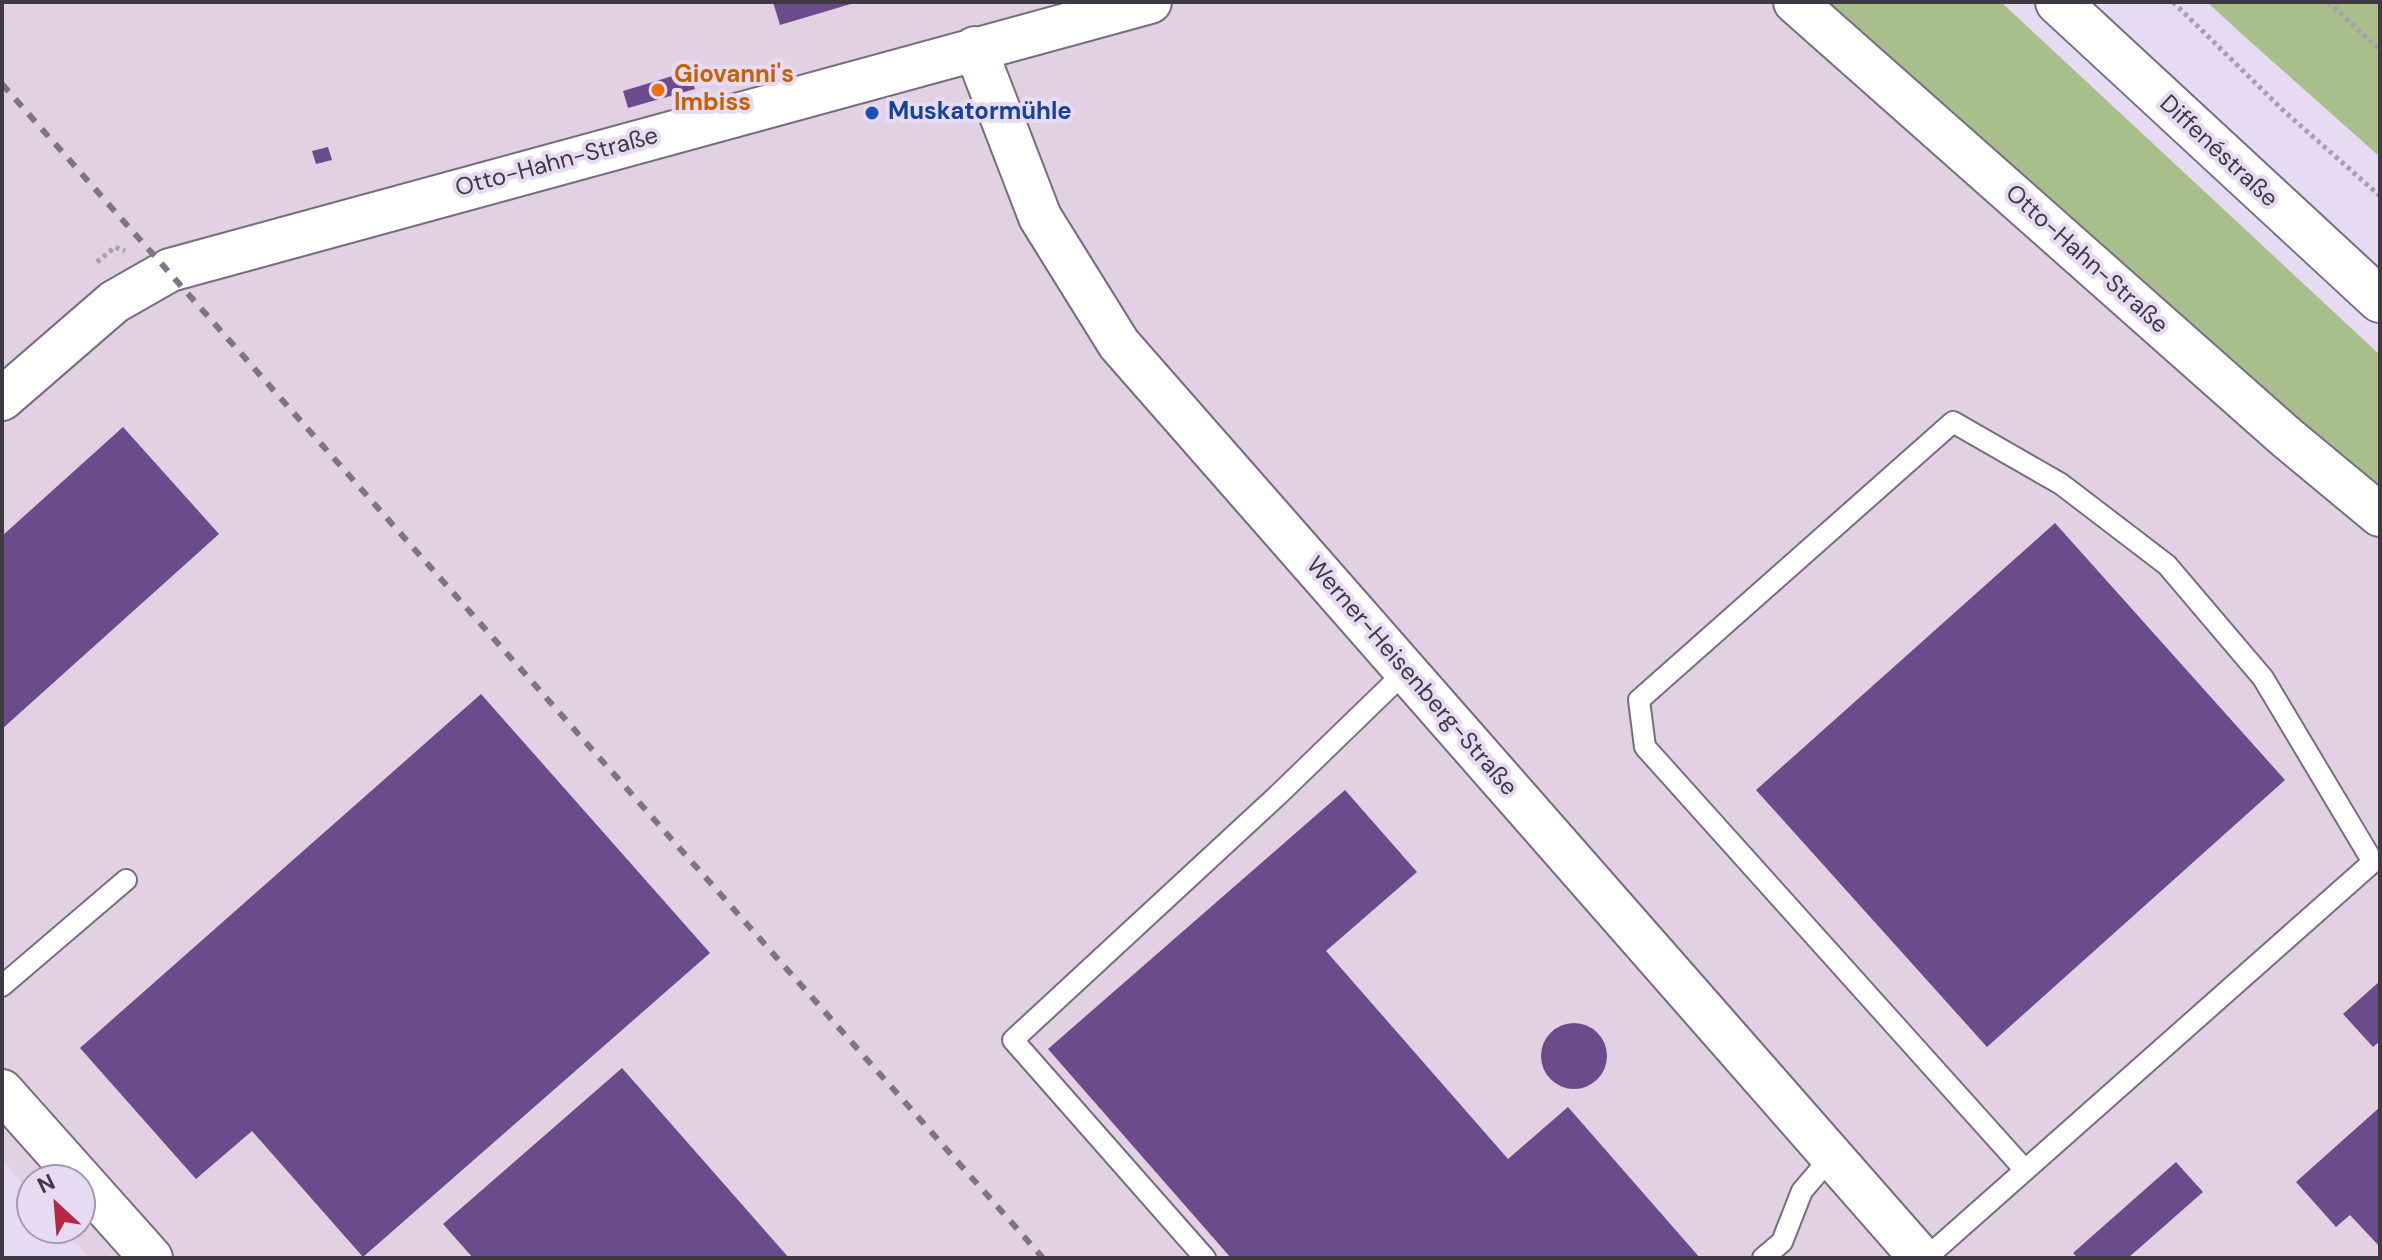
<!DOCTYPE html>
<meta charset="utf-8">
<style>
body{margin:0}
#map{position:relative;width:2382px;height:1260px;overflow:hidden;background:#e7dbf4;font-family:"DM Sans",sans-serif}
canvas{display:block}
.frame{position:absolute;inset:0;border:4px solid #3e3943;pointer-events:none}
.north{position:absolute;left:16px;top:1164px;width:80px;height:80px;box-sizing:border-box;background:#e7dbf4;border:2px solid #a39aad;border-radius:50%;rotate:334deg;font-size:22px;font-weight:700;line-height:32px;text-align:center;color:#3e3943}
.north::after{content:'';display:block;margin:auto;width:28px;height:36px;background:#b82742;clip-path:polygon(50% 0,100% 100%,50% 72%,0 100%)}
</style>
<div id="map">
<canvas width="2382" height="1260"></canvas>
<div class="frame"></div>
<div class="north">N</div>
</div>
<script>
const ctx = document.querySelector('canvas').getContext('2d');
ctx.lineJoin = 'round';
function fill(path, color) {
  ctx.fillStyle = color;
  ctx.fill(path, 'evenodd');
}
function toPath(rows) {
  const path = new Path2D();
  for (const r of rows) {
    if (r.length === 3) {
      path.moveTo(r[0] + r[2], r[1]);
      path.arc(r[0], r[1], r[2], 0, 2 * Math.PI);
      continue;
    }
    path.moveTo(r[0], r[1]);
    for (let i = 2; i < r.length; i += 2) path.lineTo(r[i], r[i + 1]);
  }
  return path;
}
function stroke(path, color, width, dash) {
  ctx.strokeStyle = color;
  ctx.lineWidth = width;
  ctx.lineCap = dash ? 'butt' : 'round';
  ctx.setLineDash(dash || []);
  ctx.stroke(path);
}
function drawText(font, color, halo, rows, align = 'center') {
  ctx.font = font + ' "DM Sans",sans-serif';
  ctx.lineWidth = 8;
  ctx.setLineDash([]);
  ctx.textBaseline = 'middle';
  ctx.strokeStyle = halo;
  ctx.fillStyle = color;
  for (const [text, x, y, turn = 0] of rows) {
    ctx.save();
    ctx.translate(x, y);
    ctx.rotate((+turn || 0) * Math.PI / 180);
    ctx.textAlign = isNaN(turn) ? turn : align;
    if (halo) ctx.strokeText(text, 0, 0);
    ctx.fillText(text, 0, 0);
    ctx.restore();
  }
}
const commercial = toPath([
 [2,2,1821,2,2380,491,2380,1258,89,1258,62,1228,80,1228,80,1180,32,1180,32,1194,2,1160]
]);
const green = toPath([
 [1821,2,2001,2,2380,355,2380,491],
 [2207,2,2380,2,2380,157,2244,36]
]);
const building = toPath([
 [773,2,854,2,854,3,780,25],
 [689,71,695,89,628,108,623,91],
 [328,147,332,160,316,164,312,151],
 [123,427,219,534,2,729,2,536],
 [2055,523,2285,780,1987,1047,1756,790],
 [481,694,710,953,363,1257,252,1131,196,1179,80,1048],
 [1345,790,1417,872,1326,951,1508,1159,1568,1107,1700,1258,1231,1258,1048,1049],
 [2380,981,2380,1041,2373,1047,2343,1014],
 [1574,1056,33],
 [622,1068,789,1258,473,1258,443,1224],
 [2380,1107,2380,1247,2350,1215,2336,1227,2296,1182],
 [2176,1162,2203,1192,2128,1258,2078,1258,2073,1253]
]);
const path = toPath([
 [2173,2,2285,112,2380,196],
 [2328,2,2380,50],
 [97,262,115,247,125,251]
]);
const lane = toPath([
 [2,986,126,880],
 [1205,1258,1013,1040,1278,795,1406,671],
 [1763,1258,1782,1242,1802,1191,1832,1156],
 [1926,1258,2373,862,2263,678,2167,565,2061,484,1953,422,1639,700,1645,747,2025,1170]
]);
const street = toPath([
 [1795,2,2286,437,2380,515],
 [975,48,1040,217,1119,344,1921,1258],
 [2,399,114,302,170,270,1150,2],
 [2,1091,151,1258]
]);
const secondary = toPath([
 [2058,2,2380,300]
]);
const rail = toPath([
 [2,84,1043,1258]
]);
const markers = [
 [658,90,8,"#e8710a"],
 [872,113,8,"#1a4fb4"]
];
const foodNames = [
 ["Giovanni's",674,76],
 ["Imbiss",674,104]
];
const transitNames = [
 ["Muskatormühle",888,113]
];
const streetNames = [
 ["Diffenéstraße",2218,152,43],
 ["Otto-Hahn-Straße",557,163,-15],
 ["Otto-Hahn-Straße",2086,260,42],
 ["Werner-Heisenberg-Straße",1411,677,49]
];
fill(commercial, '#e2d1e2');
fill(green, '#a8bf8c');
fill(building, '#6c4b8c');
stroke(lane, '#766d82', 24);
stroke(street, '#766d82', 46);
stroke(secondary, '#766d82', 48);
stroke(path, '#a79eb1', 5, [4, 4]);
stroke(lane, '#fff', 20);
stroke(street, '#fff', 42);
stroke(secondary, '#fff', 44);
stroke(rail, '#7d7585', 6, [10, 10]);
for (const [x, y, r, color] of markers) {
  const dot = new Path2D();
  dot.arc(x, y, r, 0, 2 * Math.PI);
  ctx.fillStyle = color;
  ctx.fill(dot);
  stroke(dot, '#e7dbf4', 3);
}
drawText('bold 24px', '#c56008', '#e7dbf4', foodNames, 'left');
drawText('bold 24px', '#164399', '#e7dbf4', transitNames, 'left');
drawText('24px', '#3e3943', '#e7dbf4', streetNames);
</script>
